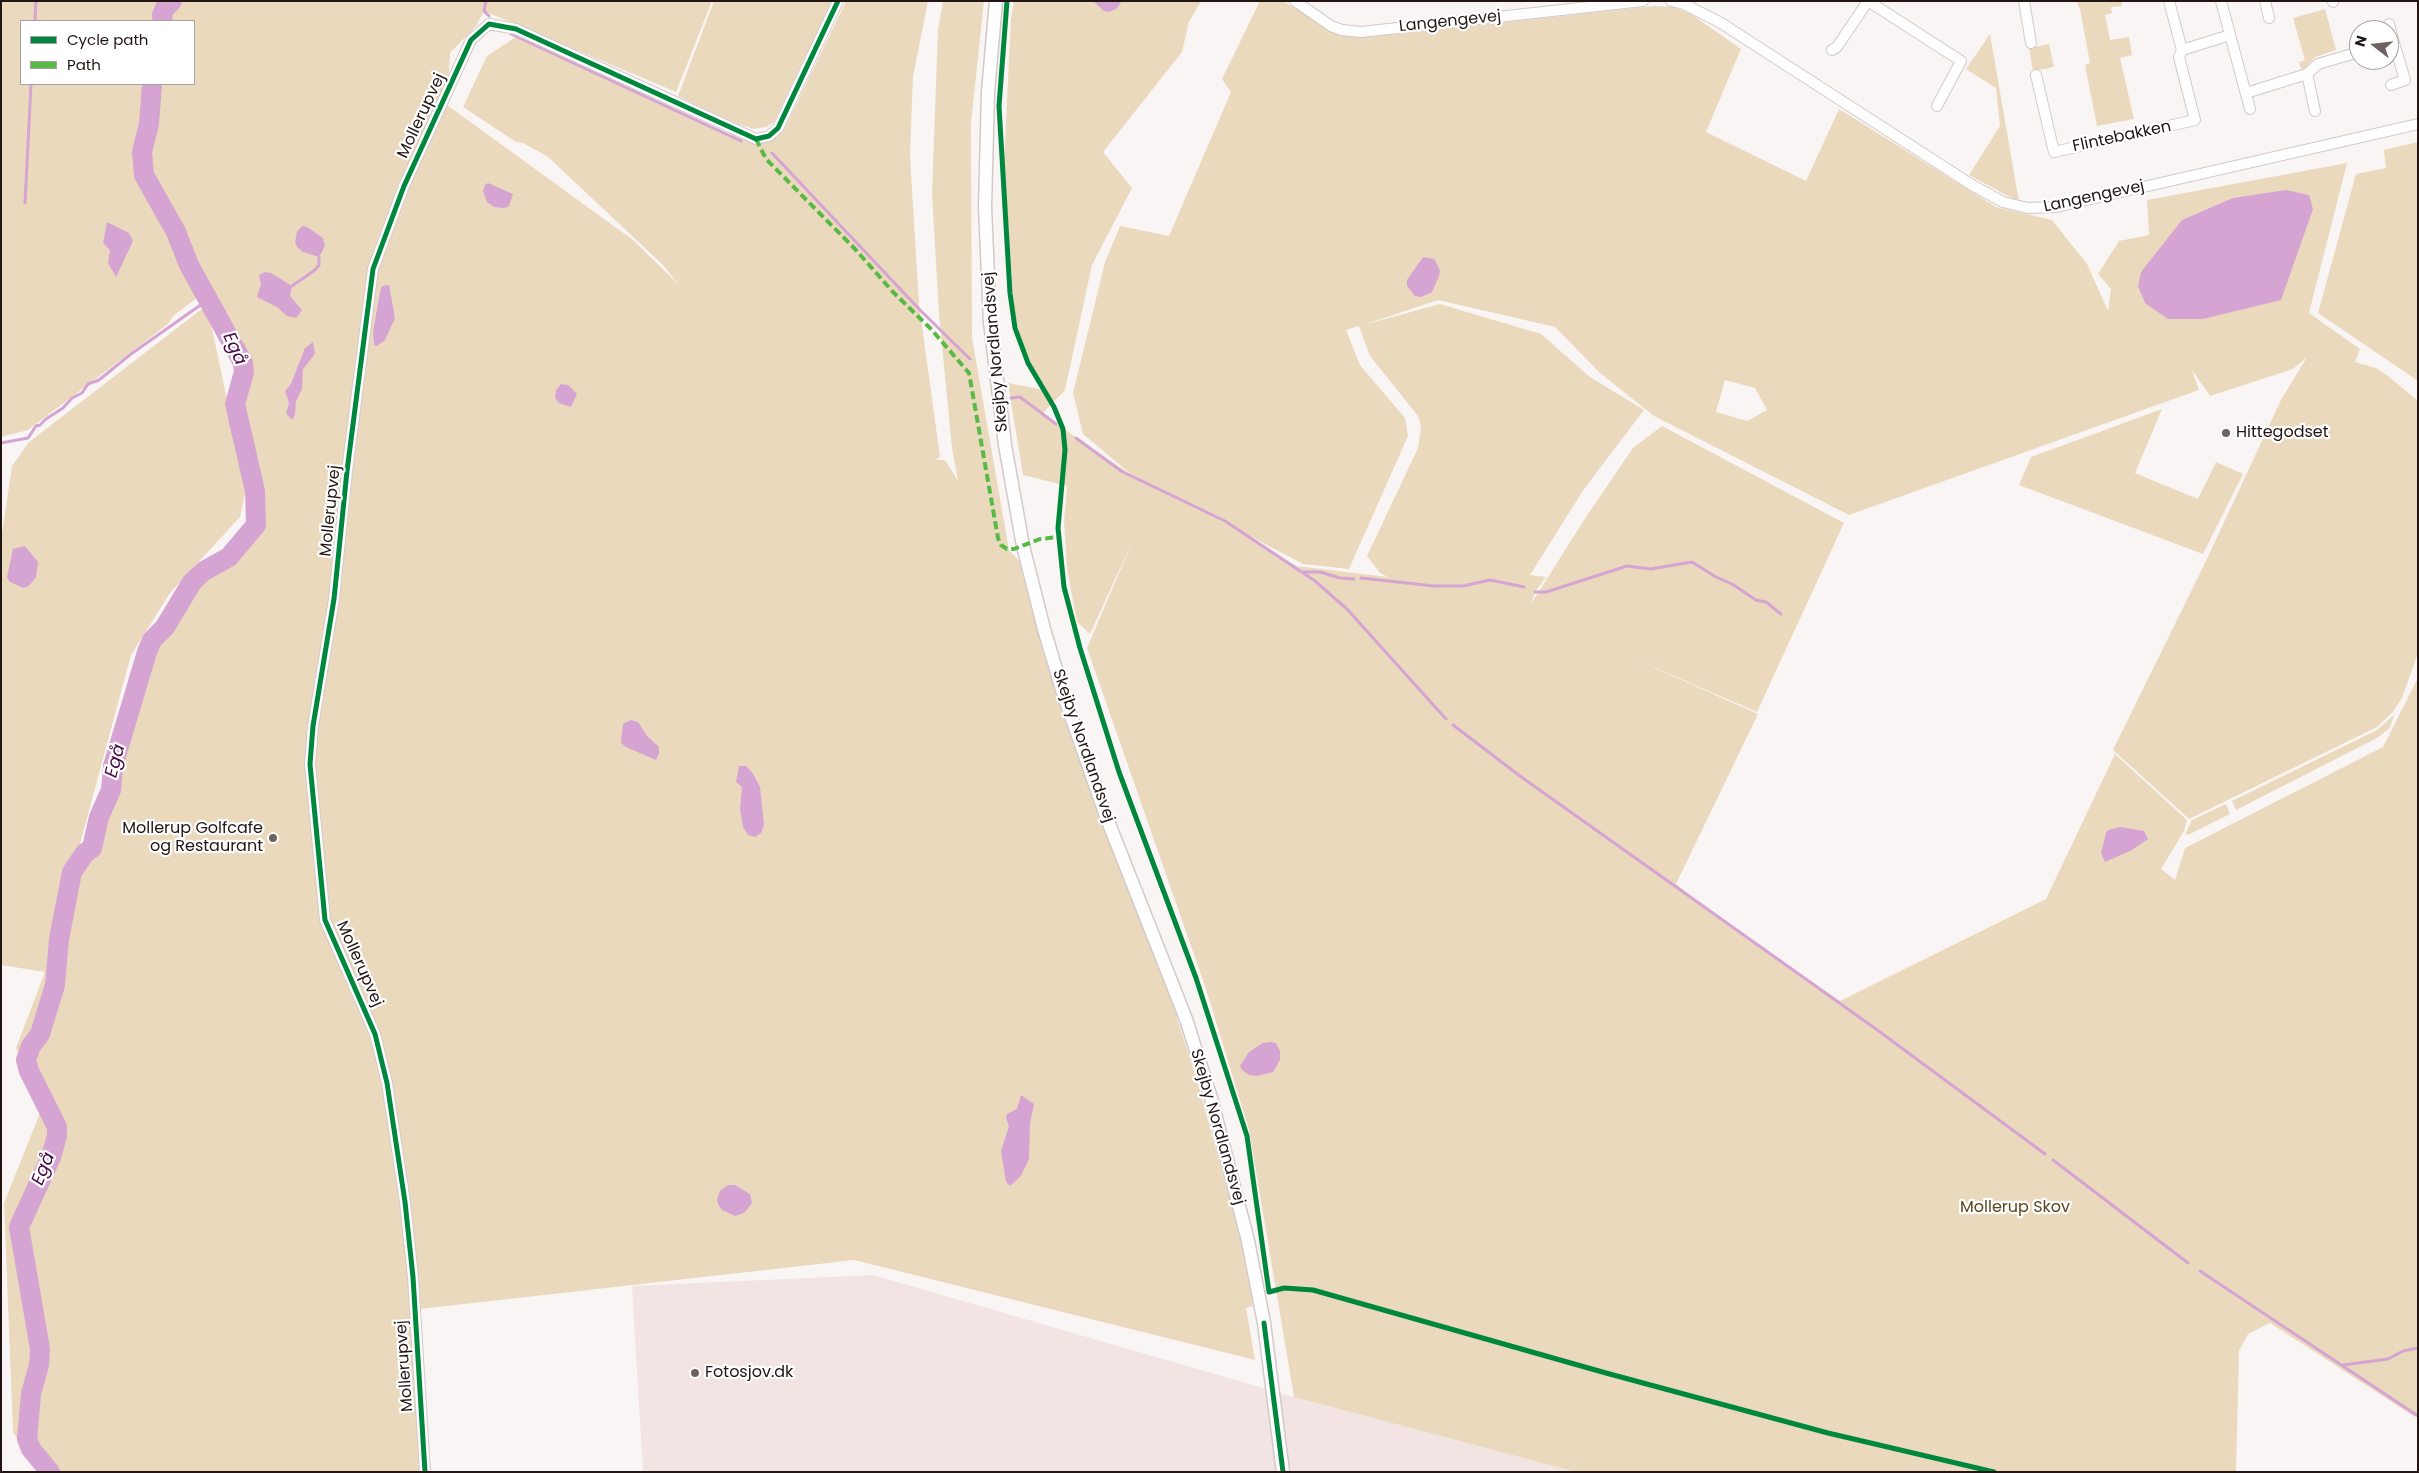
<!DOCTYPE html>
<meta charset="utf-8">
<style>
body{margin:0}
#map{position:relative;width:2419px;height:1473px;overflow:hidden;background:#faf5f5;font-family:Poppins,sans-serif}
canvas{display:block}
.frame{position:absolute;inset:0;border:2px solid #221513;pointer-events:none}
.legend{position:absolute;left:20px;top:20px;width:175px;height:65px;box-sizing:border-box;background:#fff;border:1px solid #a7a1a1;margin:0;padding:6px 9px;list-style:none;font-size:15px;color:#221513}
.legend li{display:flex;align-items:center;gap:10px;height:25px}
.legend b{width:25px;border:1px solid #a7a1a1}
.north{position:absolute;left:2349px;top:20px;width:50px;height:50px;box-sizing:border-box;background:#fff;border:1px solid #a7a1a1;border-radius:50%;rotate:286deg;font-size:14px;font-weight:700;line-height:20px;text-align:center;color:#221513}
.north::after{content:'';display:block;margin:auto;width:18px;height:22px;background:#6e6362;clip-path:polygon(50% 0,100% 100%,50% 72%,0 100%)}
</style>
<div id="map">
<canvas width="2419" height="1473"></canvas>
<div class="frame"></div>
<ul class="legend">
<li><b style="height:6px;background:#00873e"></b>Cycle path</li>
<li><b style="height:6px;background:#58b947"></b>Path</li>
</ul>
<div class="north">N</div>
</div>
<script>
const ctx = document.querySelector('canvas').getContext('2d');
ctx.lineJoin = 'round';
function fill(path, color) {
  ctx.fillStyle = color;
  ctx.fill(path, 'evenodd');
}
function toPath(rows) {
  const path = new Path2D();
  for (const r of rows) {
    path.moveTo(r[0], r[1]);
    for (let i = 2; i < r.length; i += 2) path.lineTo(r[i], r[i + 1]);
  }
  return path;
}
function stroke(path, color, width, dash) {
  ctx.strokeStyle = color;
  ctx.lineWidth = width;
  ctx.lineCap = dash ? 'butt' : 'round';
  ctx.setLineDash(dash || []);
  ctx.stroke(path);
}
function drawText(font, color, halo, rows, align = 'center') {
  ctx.font = font + ' Poppins,sans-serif';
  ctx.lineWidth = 4.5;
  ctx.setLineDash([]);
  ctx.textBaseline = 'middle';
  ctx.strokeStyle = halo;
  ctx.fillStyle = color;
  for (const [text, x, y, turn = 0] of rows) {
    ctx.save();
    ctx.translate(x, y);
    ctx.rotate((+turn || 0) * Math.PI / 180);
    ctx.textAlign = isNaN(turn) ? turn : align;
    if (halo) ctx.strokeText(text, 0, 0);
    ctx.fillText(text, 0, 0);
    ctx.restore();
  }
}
const built = toPath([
 [873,1275,1294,1397,1576,1472,643,1472,632,1286]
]);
const green = toPath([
 [1,1,712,1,676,92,484,11,476,26,450,53,447,105,633,240,679,285,663,265,547,156,523,143,516,142,463,107,487,56,516,37,725,133,753,141,770,139,784,130,846,1,928,1,913,77,910,156,919,304,940,457,935,460,945,460,958,481,952,448,939,315,932,193,938,30,943,1,984,1,971,123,972,338,1009,550,1019,561,1044,656,1070,736,1173,1005,1199,1087,1239,1234,1253,1306,1246,1308,1255,1360,854,1260,411,1310,422,1472,37,1472,13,1432,4,1203,42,1108,16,1048,45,972,1,965,1,540,12,466,29,442,207,305,246,489,240,517,170,593,131,655,73,870,85,853,93,848,99,817,111,790,113,766,138,686,139,673,152,640,165,627,192,582,204,571,229,557,253,531,256,517,255,491,235,404,244,373,243,363,224,331,205,292,173,316,168,324,28,430,1,437],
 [21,21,194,21,194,84,21,84],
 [70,883,64,922,47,964,69,883],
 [714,1,832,1,774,122,766,127,753,129,730,121,678,96],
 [1014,1,1201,1,1189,22,1182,52,1103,152,1132,188,1092,265,1065,390,1042,414,1133,476,1083,434,1073,393,1105,262,1120,226,1169,236,1231,92,1222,79,1260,1,1283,1,1339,34,1369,37,1654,6,1674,7,1691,14,1741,49,1706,132,1806,181,1839,109,1996,207,2052,220,2087,264,2108,311,2111,289,2098,274,2119,241,2149,235,2147,200,2347,163,2309,313,2360,349,2355,362,2376,368,2388,376,2418,401,2418,653,2402,698,2392,713,2377,727,2189,819,2113,750,2205,563,2281,400,2307,357,2293,369,2210,396,2192,370,2199,390,1849,515,1654,416,1600,373,1555,327,1438,300,1363,325,1440,304,1541,334,1590,377,1644,410,1584,489,1530,575,1546,577,1535,592,1531,604,1586,517,1633,448,1662,426,1844,523,1757,712,1623,654,1758,714,1676,884,1698,902,1840,1001,2046,899,2115,754,2187,820,2184,831,2161,869,2175,880,2185,848,2383,747,2418,678,2418,1413,2415,1417,2270,1323,2248,1334,2239,1351,2236,1472,1576,1472,1294,1397,1249,1130,1206,989,1087,648,1133,540,1090,634,1077,622,1067,569,1064,521,1067,486,1023,475,1008,383,1044,390,1023,352,1014,310,1004,163,1011,18],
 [1359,326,1370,356,1418,416,1421,426,1418,448,1367,556,1380,573,1388,577,1296,566,1250,536,1303,564,1349,569,1408,436,1405,418,1360,365,1346,330],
 [1725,380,1755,388,1767,410,1747,421,1716,412],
 [2076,1,2122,1,2122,6,2111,7,2112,13,2105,15,2110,40,2129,37,2132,55,2120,58,2134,119,2097,126,2085,65,2090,63,2080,9],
 [2325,9,2336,50,2315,57,2305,68,2301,69,2299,62,2305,60,2293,18],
 [1990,34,2019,202,1969,175,2000,126,1996,88,1966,69],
 [2049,44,2054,67,2033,71,2029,48],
 [2418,142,2418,381,2318,313,2356,174,2386,168,2384,150],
 [2162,409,2135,473,2198,499,2216,462,2243,474,2203,554,2019,485,2031,457],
 [2394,715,2390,728,2377,738,2236,810,2232,801,2377,730],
 [2226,804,2230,814,2188,835,2185,834,2192,820]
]);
const water = toPath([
 [1093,1,1122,1,1116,9,1109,12,1104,11],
 [488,183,513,194,509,206,504,208,494,207,487,202,483,191,485,185],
 [2286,190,2309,195,2313,209,2281,300,2203,319,2168,319,2145,303,2138,286,2141,272,2182,220,2233,198],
 [107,222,129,233,133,241,116,277,108,263,110,250,103,243],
 [302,226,307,227,323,238,325,246,319,257,303,252,297,247,295,242,297,232],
 [1423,257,1434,259,1440,270,1439,276,1432,292,1421,297,1415,296,1407,286,1407,280],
 [265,272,271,273,292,286,290,296,302,310,296,318,287,316,277,307,257,297,261,284,259,275],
 [389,285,395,318,385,340,377,346,374,345,373,332,380,292,382,286],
 [313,342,315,354,303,369,302,389,296,401,295,415,292,420,286,413,289,403,285,391,291,384,305,348],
 [561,384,568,385,577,394,571,407,559,403,555,398,556,390],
 [25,546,38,562,36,577,29,586,23,588,10,582,7,577,13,549],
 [631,720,638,722,647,736,659,747,659,753,656,760,626,747,621,743,623,724],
 [739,766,746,766,752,772,760,787,764,825,761,833,755,837,748,835,743,827,740,809,742,787,736,782],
 [2121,827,2144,831,2148,839,2132,850,2105,862,2101,853,2106,833,2108,830],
 [1271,1042,1276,1043,1280,1051,1280,1060,1273,1072,1257,1076,1249,1075,1242,1070,1240,1066,1249,1052,1263,1043],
 [1021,1095,1034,1104,1030,1123,1029,1159,1021,1176,1010,1186,1006,1182,1001,1151,1009,1126,1006,1118,1007,1114,1017,1109],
 [728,1185,735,1185,750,1194,752,1203,744,1213,735,1216,722,1210,719,1206,717,1200,720,1191]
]);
const stream = toPath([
 [486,1,484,11,489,16],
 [35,21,36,1],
 [511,34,741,141],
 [772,153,920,310,970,359],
 [25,203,31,84],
 [292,286,315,270,319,265,319,257],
 [1011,398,1020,397,1056,424],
 [1076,438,1121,471,1225,521,1315,581,1347,609,1446,719],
 [1,443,28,438,36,426,40,425,46,419,63,408,72,398,82,393,88,384,99,380,131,354,209,299],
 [1303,572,1320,572,1340,578,1354,579],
 [1361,578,1434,586,1463,586,1490,580,1524,587],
 [1535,592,1546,592,1627,566,1651,569,1692,562,1716,577,1732,584,1756,600,1766,602,1781,614],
 [1453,725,1520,776,1876,1029,2045,1154],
 [2053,1160,2188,1263],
 [2200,1271,2418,1416],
 [2343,1365,2388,1359,2403,1351,2418,1348]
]);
const river = toPath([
 [163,21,162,15,165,8,172,1],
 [50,1472,31,1449,27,1439,31,1394,39,1365,40,1349,19,1227,51,1157,57,1136,57,1127,29,1071,26,1060,31,1046,40,1034,55,985,59,939,72,872,85,853,92,848,99,817,111,790,113,766,147,652,152,640,165,627,192,582,204,571,229,557,256,525,255,491,235,404,244,372,243,363,189,265,176,232,144,175,142,152,149,124,152,84]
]);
const minor = toPath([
 [1295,1,1331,26,1342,30,1361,32,1643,1],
 [1671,1,1684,4,1721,23,1972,185,2003,202,2028,208,2056,207,2418,124],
 [1868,1,1961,61,1937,106],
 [2024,1,2031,43],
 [2221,1,2250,109],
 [2265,1,2269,18],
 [2333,1,2333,2],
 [2389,24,2394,43,2390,44],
 [1832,50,1837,47,1868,1],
 [2182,50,2230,35],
 [2307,74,2315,111],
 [2036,75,2054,152,2195,120,2179,57,2182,50,2169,1],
 [2391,85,2405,80,2394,43],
 [2246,93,2307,74,2318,64,2359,52],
 [425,1472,413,1277,405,1202,387,1083,375,1034,325,920,310,764,313,726,334,599,347,471,373,269,404,186,471,40,489,24,516,29,756,139,769,136,778,128,838,1]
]);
const tertiary = toPath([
 [996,1,988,92,985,207,990,322,1005,445,1023,546,1044,629,1063,693,1106,816,1186,1019,1211,1098,1248,1241,1264,1323,1283,1472]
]);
const quiet = toPath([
 [756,139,766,159,855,249,893,292,931,329,969,373,998,538,1001,545,1007,549,1014,549,1040,539,1059,537]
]);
const cycleway = toPath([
 [1007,1,999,106,1010,293,1015,328,1028,363,1054,407,1063,429,1065,450,1058,528,1064,587,1080,648,1119,772,1196,978,1247,1136,1269,1292,1284,1288,1313,1290,1606,1373,1828,1433,1994,1472],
 [1264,1323,1283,1472],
 [425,1472,413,1277,405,1202,387,1083,375,1034,325,920,310,764,313,726,334,599,347,471,373,269,404,186,471,40,489,24,516,29,756,139,769,136,778,128,838,1]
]);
const markers = [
 [2226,433,5,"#6e6362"],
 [273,838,5,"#6e6362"],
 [695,1373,5,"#6e6362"]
];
const streetNames = [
 ["Langengevej",1450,22,-6],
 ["Mollerupvej",422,116,-65],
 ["Flintebakken",2122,137,-12],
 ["Langengevej",2094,197,-12],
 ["Skejby Nordlandsvej",996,352,-95],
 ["Mollerupvej",331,511,-84],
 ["Skejby Nordlandsvej",1083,746,71],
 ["Mollerupvej",359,964,66],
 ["Skejby Nordlandsvej",1217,1127,74],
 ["Mollerupvej",405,1366,-94]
];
const poiNames = [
 ["Hittegodset",2236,433],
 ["Mollerup Golfcafe",263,829,"right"],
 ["og Restaurant",263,847,"right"],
 ["Fotosjov.dk",705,1373]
];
const parkNames = [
 ["Mollerup Skov",2015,1208]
];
const waterNames = [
 ["Egå",234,349,66],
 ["Egå",116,761,-75],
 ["Egå",44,1169,-68]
];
fill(built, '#f1e4e3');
fill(green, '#ead9bc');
fill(water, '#d6a4d3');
stroke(stream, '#d6a4d3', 3);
stroke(river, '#d6a4d3', 20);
stroke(minor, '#d2c9c8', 12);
stroke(tertiary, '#d2c9c8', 15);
stroke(minor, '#fefefe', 10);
stroke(tertiary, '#fefefe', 12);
stroke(quiet, '#58b947', 4, [8, 4]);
stroke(cycleway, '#00873e', 5);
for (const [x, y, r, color] of markers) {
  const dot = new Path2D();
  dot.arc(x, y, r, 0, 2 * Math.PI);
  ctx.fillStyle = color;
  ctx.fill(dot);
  stroke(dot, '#fff', 2);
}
drawText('16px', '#221513', '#fff', streetNames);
drawText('16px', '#221513', '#fff', poiNames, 'left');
drawText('16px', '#594620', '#fff', parkNames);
drawText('italic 18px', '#460647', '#fff', waterNames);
</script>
